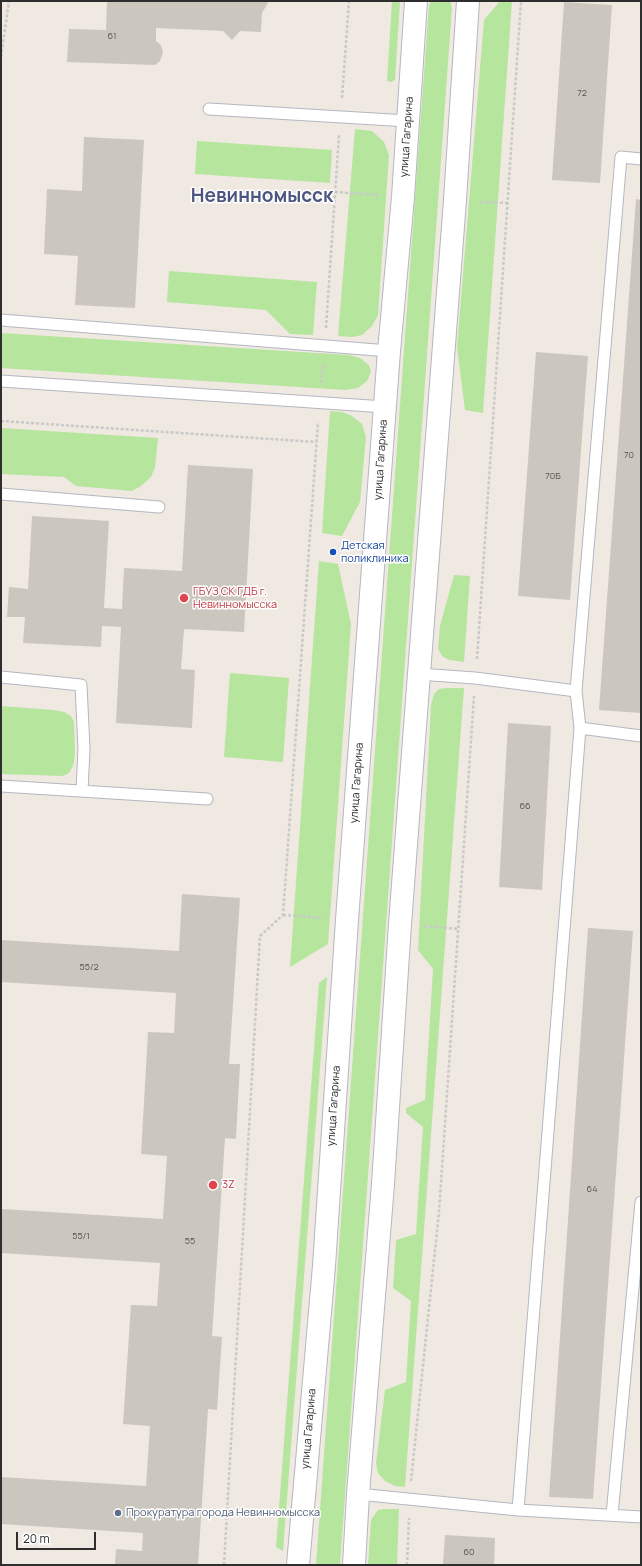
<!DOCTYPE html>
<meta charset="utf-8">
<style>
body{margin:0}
#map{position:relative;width:642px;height:1566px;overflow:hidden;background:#efe9e1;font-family:Manrope,sans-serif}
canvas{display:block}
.frame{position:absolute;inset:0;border:2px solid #2e2e2e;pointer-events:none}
.scale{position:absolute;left:16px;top:1532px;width:80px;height:18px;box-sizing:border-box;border:2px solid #2e2e2e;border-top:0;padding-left:5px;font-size:12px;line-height:14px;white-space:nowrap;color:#2e2e2e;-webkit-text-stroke:3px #fff;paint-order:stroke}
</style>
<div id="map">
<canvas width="642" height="1566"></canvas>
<div class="frame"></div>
<div class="scale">20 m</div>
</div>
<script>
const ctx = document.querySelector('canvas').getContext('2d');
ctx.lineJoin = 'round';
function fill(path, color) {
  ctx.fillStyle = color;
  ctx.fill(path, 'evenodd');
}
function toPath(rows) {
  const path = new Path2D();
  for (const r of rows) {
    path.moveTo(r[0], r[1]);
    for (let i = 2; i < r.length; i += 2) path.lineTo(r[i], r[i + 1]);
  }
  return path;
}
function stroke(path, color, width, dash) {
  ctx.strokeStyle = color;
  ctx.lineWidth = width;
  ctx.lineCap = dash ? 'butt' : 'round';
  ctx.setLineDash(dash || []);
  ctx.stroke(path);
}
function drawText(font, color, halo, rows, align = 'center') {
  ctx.font = font + ' Manrope,sans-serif';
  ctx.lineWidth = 3;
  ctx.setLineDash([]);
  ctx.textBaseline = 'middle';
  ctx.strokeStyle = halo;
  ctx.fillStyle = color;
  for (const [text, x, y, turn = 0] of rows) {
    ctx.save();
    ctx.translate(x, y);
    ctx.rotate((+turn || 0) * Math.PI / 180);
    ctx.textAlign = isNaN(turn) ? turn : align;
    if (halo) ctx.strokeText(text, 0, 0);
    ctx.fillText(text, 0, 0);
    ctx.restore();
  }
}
const green = toPath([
 [392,1,400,1,395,80,391,82,387,81],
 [432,1,450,1,452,7,340,1565,316,1565,429,5],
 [500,1,512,1,483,413,465,410,457,347,484,20],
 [355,129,372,131,384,142,389,155,378,315,372,326,362,335,352,337,338,336],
 [197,141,332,150,330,183,195,174],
 [169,271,317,282,313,335,290,334,266,310,167,302],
 [1,333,349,355,360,358,369,365,371,372,367,381,358,388,345,390,1,368],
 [330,411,342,412,352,416,362,424,366,437,360,502,342,536,322,533],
 [1,428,158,438,155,467,151,477,141,486,132,491,76,486,64,477,1,474],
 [319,561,338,564,351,624,328,944,290,967],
 [454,575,470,576,464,662,449,660,442,656,438,649,440,626],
 [230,673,289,678,283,762,224,757],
 [447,688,464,688,405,1487,395,1486,385,1481,378,1473,376,1463,385,1390,406,1382,411,1301,393,1288,396,1240,416,1234,423,1127,406,1113,406,1108,425,1100,433,969,418,950,431,705,434,694,439,689],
 [1,706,54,710,64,712,71,716,74,722,75,755,73,766,69,773,63,776,1,774],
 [327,977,283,1551,276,1547,319,983],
 [384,1509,399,1509,397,1565,368,1565,371,1520,378,1510]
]);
const building = toPath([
 [107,1,269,1,262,13,261,32,240,31,232,40,223,31,156,28,156,41,161,45,163,53,160,61,155,65,67,62,69,29,106,30],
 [564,2,612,5,600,183,552,180],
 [84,137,144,140,135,308,75,305,78,256,44,254,47,189,82,191],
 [636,199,641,200,641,713,599,710],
 [536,352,588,356,570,600,518,596],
 [188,465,253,469,244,632,184,629,181,669,195,670,192,728,116,723,121,627,102,626,101,647,23,643,25,617,7,617,9,587,28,589,32,516,109,521,104,608,122,609,124,568,182,571],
 [508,723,551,726,542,890,499,887],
 [182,894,240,898,229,1064,240,1064,236,1139,225,1138,212,1336,222,1337,217,1410,208,1409,198,1565,115,1565,116,1549,142,1551,143,1533,1,1524,1,1477,146,1486,150,1426,123,1424,131,1305,157,1306,160,1263,1,1253,1,1209,163,1219,167,1156,141,1154,148,1032,174,1033,176,993,1,982,1,940,179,951],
 [588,928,633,931,593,1499,549,1497],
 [445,1535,495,1538,494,1565,443,1565]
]);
const path = toPath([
 [1,57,9,1],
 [342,98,349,1],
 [335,192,379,195],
 [480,202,508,203],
 [326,328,339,135],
 [321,383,323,365],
 [1,421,316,442],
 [477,659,521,1],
 [283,915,323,918],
 [424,926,459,929],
 [411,1481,439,1212,474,696],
 [224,1565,260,936,283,915,318,422],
 [407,1565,409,1518]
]);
const lane = toPath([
 [209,109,408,121],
 [1,320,389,351],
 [1,381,385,407],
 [1,494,159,507],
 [418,674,475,678,576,691,580,728,641,736],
 [1,677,81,685,84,749,82,791],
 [576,691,621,157,641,159],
 [1,786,207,799],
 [358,1494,518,1510,641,1517],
 [518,1510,580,728],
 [612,1515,641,1202]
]);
const secondary = toPath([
 [298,1565,324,1266,347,920,389,351,403,197,416,1],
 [354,1565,358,1494,383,1184,400,924,455,200,468,1]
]);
const markers = [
 [333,552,4,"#1a4fb4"],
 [184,598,5,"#e0444e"],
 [213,1185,5,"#e0444e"],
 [118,1513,4,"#5c6f8a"]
];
const numberNames = [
 ["61",112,36],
 ["72",582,93],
 ["70",629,455],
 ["70Б",553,476],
 ["66",525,806],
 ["55/2",89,967],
 ["64",592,1189],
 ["55/1",81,1236],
 ["55",190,1241],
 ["60",469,1552]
];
const streetNames = [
 ["улица Гагарина",407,137,-86],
 ["улица Гагарина",381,460,-86],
 ["улица Гагарина",357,783,-86],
 ["улица Гагарина",334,1106,-86],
 ["улица Гагарина",309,1429,-85]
];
const transitNames = [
 ["Детская",341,546],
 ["поликлиника",341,559]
];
const healthNames = [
 ["ГБУЗ СК ГДБ г.",193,592],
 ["Невинномысска",193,605],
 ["3Z",222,1185]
];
const serviceNames = [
 ["Прокуратура города Невинномысска",126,1513]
];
const townNames = [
 ["Невинномысск",262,197]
];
fill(green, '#b6e59e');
fill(building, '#cbc7bf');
stroke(lane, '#b4b7c1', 13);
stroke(secondary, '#b4b7c1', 24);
stroke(path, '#c9c9c9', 2.5, [3, 2]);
stroke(lane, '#fff', 11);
stroke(secondary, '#fff', 22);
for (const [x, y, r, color] of markers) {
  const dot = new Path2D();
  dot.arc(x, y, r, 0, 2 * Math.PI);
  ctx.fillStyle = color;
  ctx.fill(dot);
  stroke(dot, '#fff', 1.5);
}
drawText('9px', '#555452', null, numberNames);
drawText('11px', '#2e2e2e', '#fff', streetNames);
drawText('11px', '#164399', '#fff', transitNames, 'left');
drawText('11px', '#be3a42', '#fff', healthNames, 'left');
drawText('11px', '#4e5e75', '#fff', serviceNames, 'left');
drawText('bold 19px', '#4d5680', '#fff', townNames);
</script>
